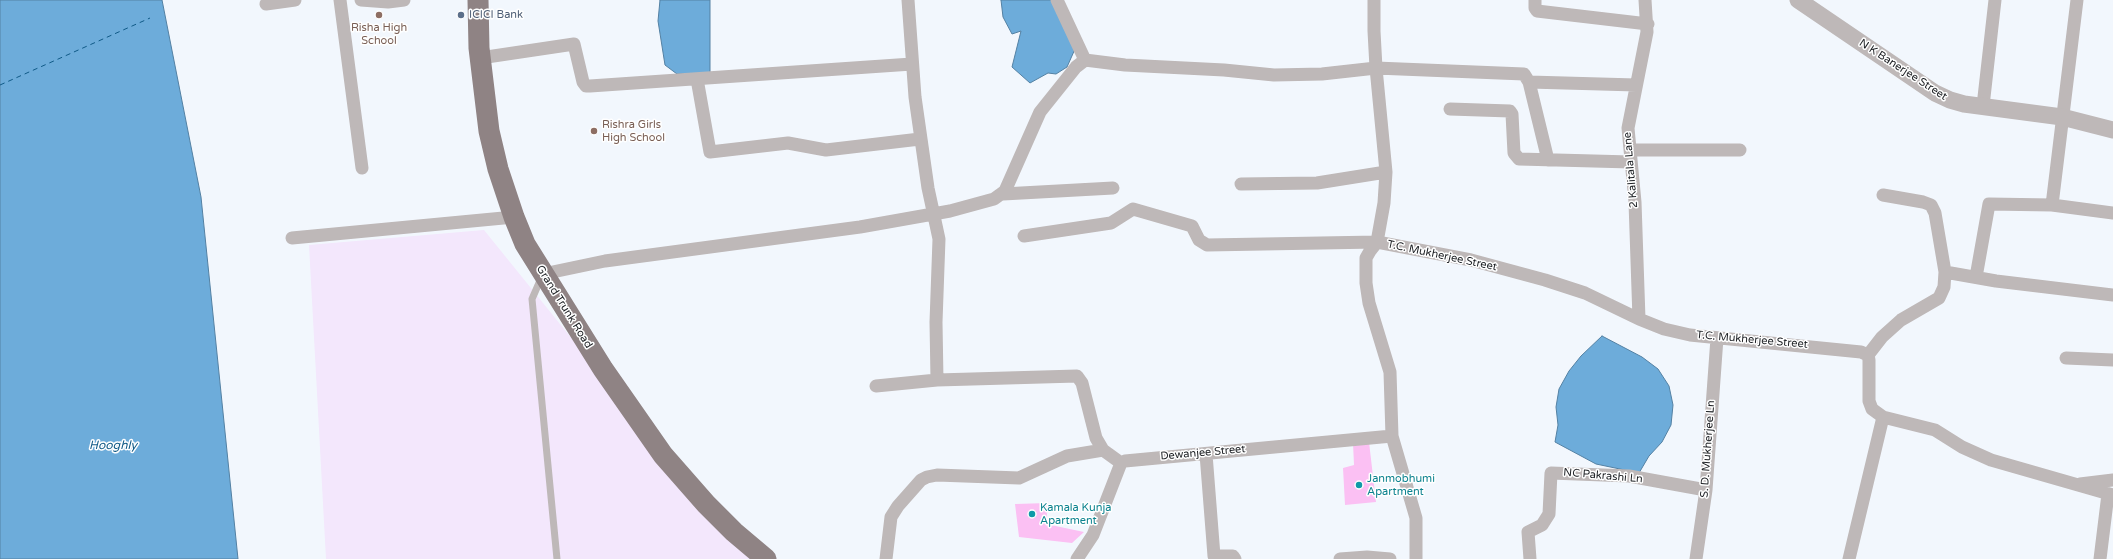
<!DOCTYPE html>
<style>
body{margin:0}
canvas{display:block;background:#f2f7fd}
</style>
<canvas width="2113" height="559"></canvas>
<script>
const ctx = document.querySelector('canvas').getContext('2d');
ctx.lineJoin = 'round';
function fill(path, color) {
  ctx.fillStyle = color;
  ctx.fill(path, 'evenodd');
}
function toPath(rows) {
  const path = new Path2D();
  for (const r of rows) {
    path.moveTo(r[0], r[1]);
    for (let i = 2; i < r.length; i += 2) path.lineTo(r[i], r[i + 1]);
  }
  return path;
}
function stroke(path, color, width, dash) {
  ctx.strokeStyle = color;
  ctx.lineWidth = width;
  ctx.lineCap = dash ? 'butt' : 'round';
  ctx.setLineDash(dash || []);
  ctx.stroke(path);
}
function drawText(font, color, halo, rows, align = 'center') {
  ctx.font = font + ' "Varela Round",sans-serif';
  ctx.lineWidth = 3;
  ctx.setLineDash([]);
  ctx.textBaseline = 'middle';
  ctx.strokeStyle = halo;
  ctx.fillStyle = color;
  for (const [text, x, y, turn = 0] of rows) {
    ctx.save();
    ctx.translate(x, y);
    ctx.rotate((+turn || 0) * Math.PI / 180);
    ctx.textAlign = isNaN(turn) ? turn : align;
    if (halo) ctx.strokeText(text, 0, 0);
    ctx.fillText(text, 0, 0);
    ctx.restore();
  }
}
const industrial = toPath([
 [484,230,750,559,326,559,309,245]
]);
const water = toPath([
 [0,0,162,0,201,197,238,559,0,559,0,0],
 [660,0,710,0,710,74,677,74,665,65,658,21,660,0],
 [1001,0,1056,0,1075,49,1067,67,1056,74,1048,73,1030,83,1012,67,1021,31,1012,34,1003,17,1001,0],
 [1602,336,1642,357,1658,369,1669,386,1673,405,1671,425,1662,442,1649,456,1639,473,1596,464,1555,442,1558,425,1556,407,1559,389,1569,371,1581,356,1602,336]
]);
const ferry = toPath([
 [0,85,150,18]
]);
const building = toPath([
 [1369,442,1376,502,1345,505,1343,468,1354,465,1353,443],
 [1048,503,1046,524,1084,532,1072,543,1019,537,1015,504]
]);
const service = toPath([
 [542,276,532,299,557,559]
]);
const minor = toPath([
 [340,0,362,168],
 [361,0,388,2,404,0],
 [908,0,915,97,928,188,939,239,936,322,937,380],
 [1374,0,1374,31,1376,68,1386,172,1384,203,1377,242,1370,251,1366,258,1366,283,1369,303,1390,372,1392,436,1416,518,1416,559],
 [1535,0,1535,8,1537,11,1648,24],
 [266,4,295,0],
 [480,58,574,44,583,82,586,86,590,86,912,64],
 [1085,60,1125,65,1224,70,1274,75,1322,74,1376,68,1524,74,1529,82,1548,160],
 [697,79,710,152,788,143,826,150,920,139],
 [1529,82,1636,85],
 [1983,106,1995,0],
 [1450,109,1510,111,1512,114,1514,153,1519,159,1631,162],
 [1630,150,1740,150],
 [1241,184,1317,183,1386,172],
 [1003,194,1113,188],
 [2052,205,2077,0],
 [1024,236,1111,223,1133,209,1192,226,1199,240,1207,245,1377,242,1471,260,1545,280,1585,293,1639,319,1664,329,1690,335,1861,352,1868,355,1869,360,1869,401,1872,409,1883,417,1935,430,1962,447,1991,460,2113,495],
 [292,238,514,217],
 [1945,272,1996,281,2113,295],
 [543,274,605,261,860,227,950,211,994,199,1005,191,1040,112,1076,67,1085,60,1057,0],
 [1976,277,1989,204,2052,205,2113,213],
 [1639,319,1635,202,1628,128,1647,32,1645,0],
 [1868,355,1882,337,1901,320,1939,298,1944,287,1945,272,1935,213,1931,205,1923,202,1883,195],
 [2066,358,2113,360],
 [876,386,937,380,1077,376,1082,383,1096,438,1103,450,1121,463],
 [1206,454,1214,556,1233,556,1235,559],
 [2080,484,2113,480],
 [886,559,891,517,898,506,921,480,927,477,937,475,1019,478,1067,456,1103,450],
 [1077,559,1093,535,1121,463,1125,461,1392,436],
 [1340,559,1367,557,1390,559],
 [1530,559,1528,532,1542,525,1549,514,1551,473,1629,476,1706,490],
 [1696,559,1706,490,1717,338],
 [1849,559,1883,417],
 [2100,559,2108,494]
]);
const tertiary = toPath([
 [1798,0,1935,93,1950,100,1964,104,2062,117,2113,130]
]);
const primary = toPath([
 [478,0,479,48,489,131,498,169,514,217,525,244,603,369,663,455,706,504,734,532,766,559]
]);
const markers = [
 [379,15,4,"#8d6e63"],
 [461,15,4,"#5c6f8a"],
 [594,131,4,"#8d6e63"],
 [1359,485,4,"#0f9aa8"],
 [1032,514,4,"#0f9aa8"]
];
const serviceNames = [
 ["ICICI Bank",469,15]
];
const educationNames = [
 ["Risha High",379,28],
 ["School",379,41],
 ["Rishra Girls",602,125,"left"],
 ["High School",602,138,"left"]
];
const streetNames = [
 ["N K Banerjee Street",1903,70,33],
 ["2 Kalitala Lane",1631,170,-95],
 ["T.C. Mukherjee Street",1442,256,12],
 ["Grand Trunk Road",564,307,58],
 ["T.C. Mukherjee Street",1752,340,5],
 ["S. D. Mukherjee Ln",1708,449,-86],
 ["Dewanjee Street",1203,453,-5],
 ["NC Pakrashi Ln",1603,476,5]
];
const cultureNames = [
 ["Janmobhumi",1367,479],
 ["Apartment",1367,492],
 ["Kamala Kunja",1040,508],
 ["Apartment",1040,521]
];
const waterNames = [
 ["Hooghly",113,446]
];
fill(industrial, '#f3e7fc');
fill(water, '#6dacda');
stroke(water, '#5481a3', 1);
stroke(ferry, '#105a87', 1, [5, 4]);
fill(building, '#fbc0f3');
stroke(service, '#beb8b8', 7);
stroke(minor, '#beb8b8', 13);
stroke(tertiary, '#beb8b8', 17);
stroke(primary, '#8f8384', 21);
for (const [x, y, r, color] of markers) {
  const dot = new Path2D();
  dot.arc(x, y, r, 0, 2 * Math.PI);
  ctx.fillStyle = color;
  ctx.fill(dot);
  stroke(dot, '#fff', 1.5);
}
drawText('11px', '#4e5e75', '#fff', serviceNames, 'left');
drawText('11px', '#785e54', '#fff', educationNames);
drawText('11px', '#1b1e22', '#fff', streetNames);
drawText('11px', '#0d838f', '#fff', cultureNames, 'left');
drawText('italic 12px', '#105a87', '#fff', waterNames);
</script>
